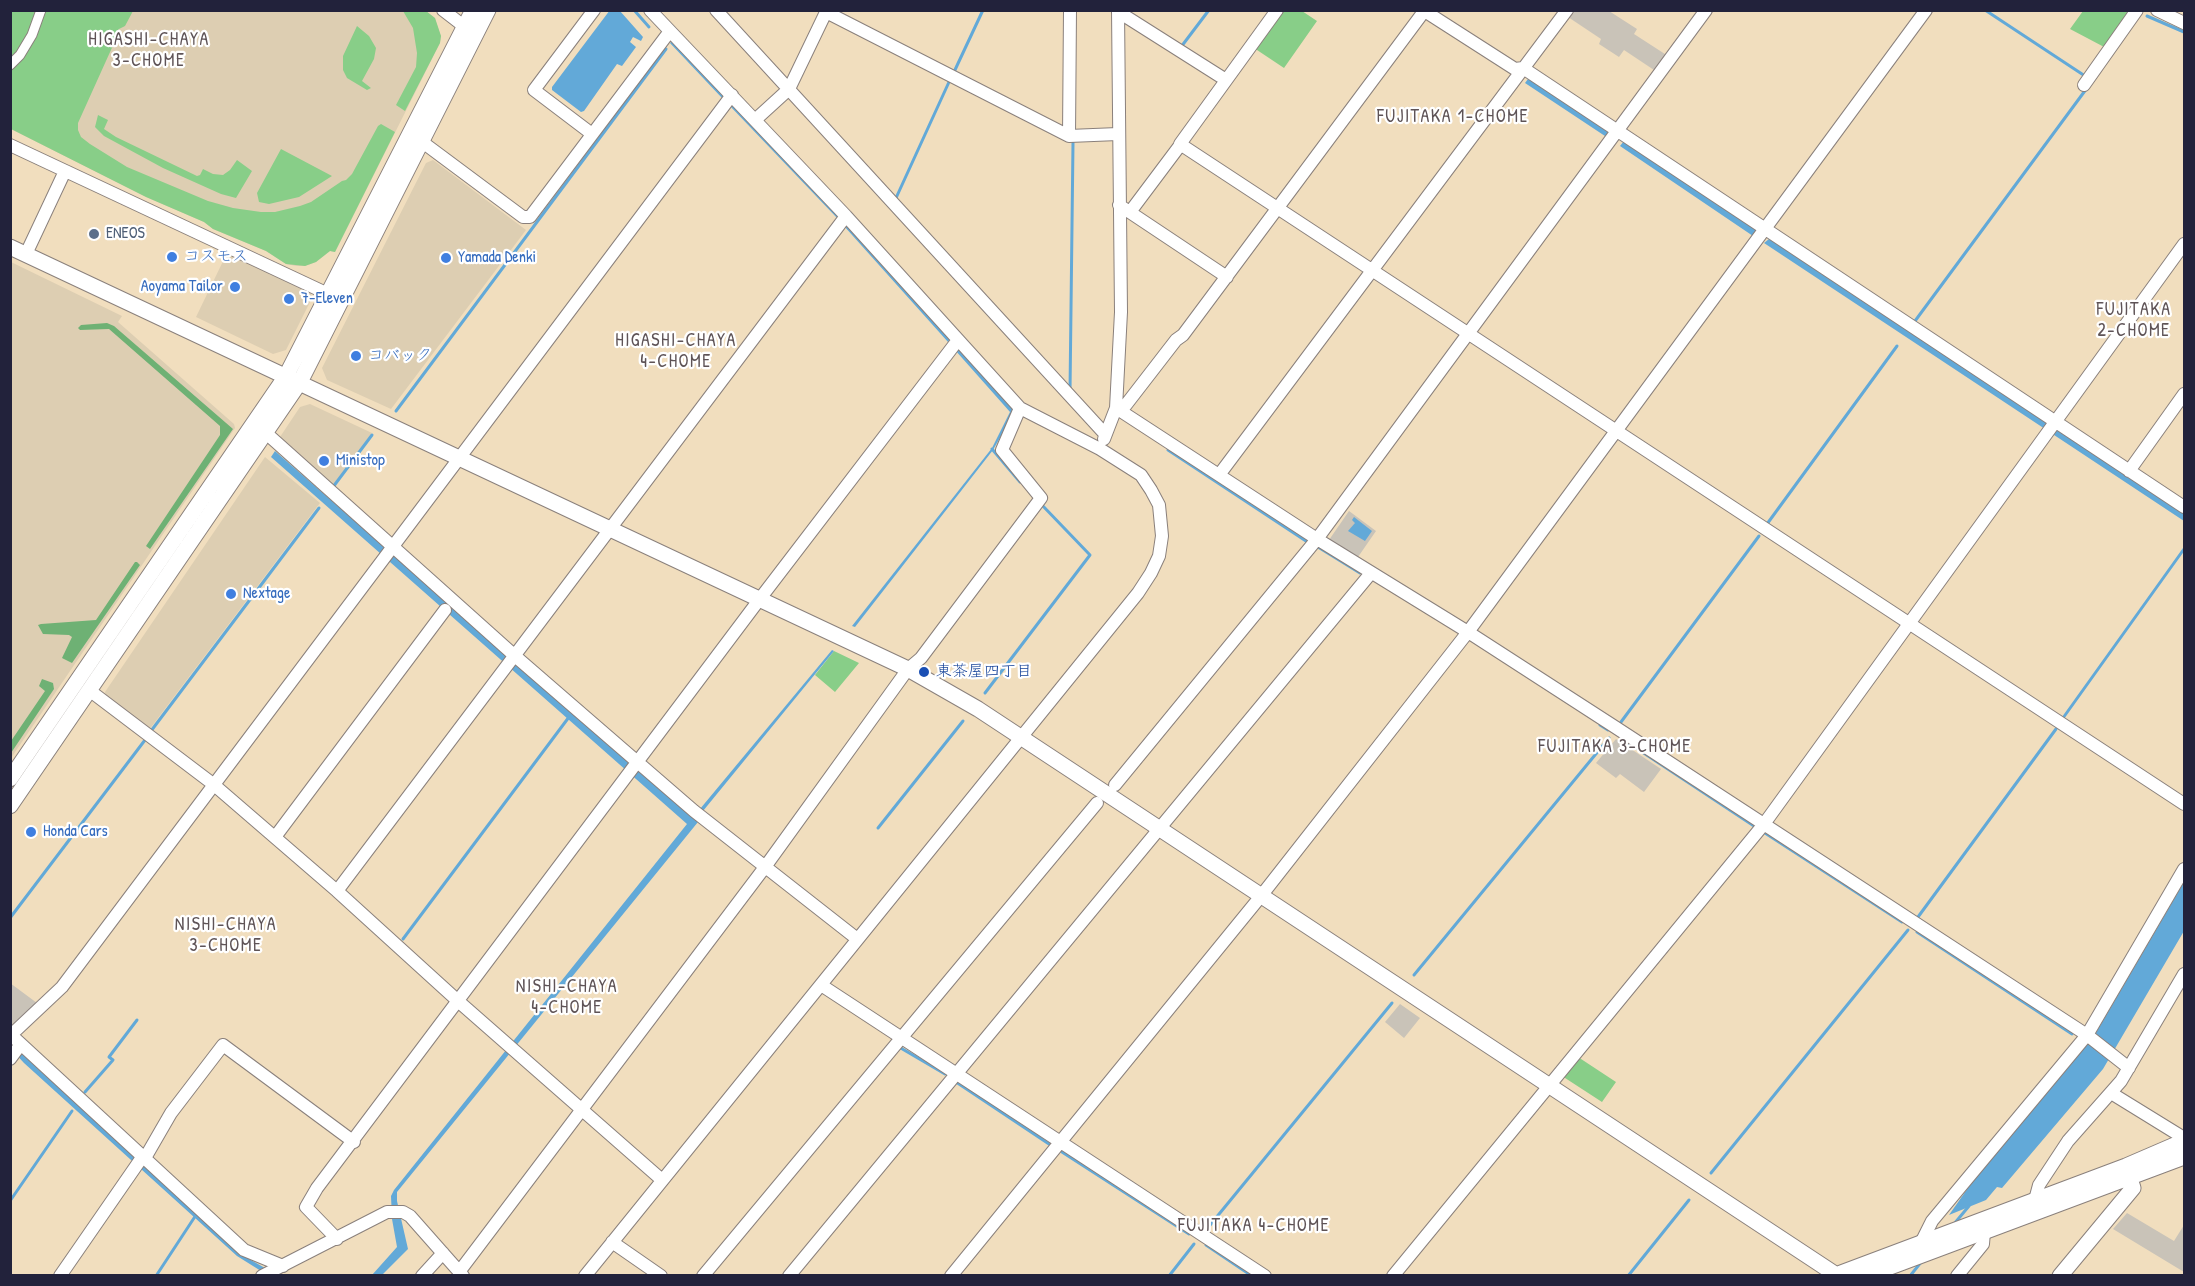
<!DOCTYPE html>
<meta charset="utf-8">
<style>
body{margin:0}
#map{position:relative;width:2195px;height:1286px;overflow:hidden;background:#f1debe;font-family:"Patrick Hand",sans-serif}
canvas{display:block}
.frame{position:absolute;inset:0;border:12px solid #22223b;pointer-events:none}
</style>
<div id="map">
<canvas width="2195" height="1286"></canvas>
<div class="frame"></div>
</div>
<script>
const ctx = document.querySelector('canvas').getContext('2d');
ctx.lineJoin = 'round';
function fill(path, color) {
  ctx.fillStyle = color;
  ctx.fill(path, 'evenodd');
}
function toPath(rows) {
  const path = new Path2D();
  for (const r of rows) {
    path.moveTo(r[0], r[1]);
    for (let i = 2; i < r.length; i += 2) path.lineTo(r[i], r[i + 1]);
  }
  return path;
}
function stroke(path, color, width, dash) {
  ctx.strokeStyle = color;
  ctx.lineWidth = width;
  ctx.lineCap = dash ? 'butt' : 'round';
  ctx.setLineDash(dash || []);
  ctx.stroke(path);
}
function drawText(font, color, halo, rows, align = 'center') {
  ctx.font = font + ' "Patrick Hand","Klee One",sans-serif';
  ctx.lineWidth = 4.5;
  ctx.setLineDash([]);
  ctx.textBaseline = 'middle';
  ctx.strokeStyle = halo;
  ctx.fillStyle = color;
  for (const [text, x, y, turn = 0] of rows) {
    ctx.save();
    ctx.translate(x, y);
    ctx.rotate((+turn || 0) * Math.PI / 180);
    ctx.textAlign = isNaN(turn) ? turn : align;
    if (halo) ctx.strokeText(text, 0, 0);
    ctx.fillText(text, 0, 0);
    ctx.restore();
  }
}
const built = toPath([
 [58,11,426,11,435,18,441,36,440,43,335,252,330,251,316,262,305,266,296,266,286,264,266,251,213,229,204,222,146,197,11,129,10,73],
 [433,160,526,230,391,409,327,380,322,368,426,163],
 [227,253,311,293,312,298,286,350,273,354,196,317],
 [11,262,122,316,118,322,234,424,235,428,11,758],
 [310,404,372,433,332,487,280,442,280,437,300,407],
 [265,457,320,503,149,730,106,698,105,692]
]);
const industrial = toPath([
 [1573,11,1609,11,1637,29,1634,34,1668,56,1657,72,1624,50,1619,57,1599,44,1601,39,1568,17],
 [1349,511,1376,531,1358,557,1329,540],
 [1616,739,1661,769,1644,792,1620,774,1616,778,1596,763],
 [10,983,37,1003,11,1026,10,1026],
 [1400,1004,1420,1018,1404,1038,1385,1022],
 [2127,1213,2174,1241,2184,1225,2184,1272,2113,1229]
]);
const green = toPath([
 [10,11,133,11,125,26,119,29,114,36,115,41,78,123,78,130,81,137,90,144,127,167,208,201,233,208,261,212,275,212,300,206,311,202,342,181,346,180,352,174,378,126,381,124,395,132,335,252,330,251,316,262,305,266,286,264,266,251,213,229,204,222,146,197,11,129],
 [403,11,426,11,435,18,441,36,440,43,405,111,396,105,416,67,417,53,413,28],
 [1282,11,1302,11,1317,21,1284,68,1254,48],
 [2083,11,2133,11,2106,48,2070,29],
 [357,26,369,36,376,48,374,59,362,81,371,88,367,90,347,78,343,70,343,56],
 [98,115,108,120,104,129,116,137,197,176,200,175,203,169,213,174,223,175,230,170,237,160,252,171,236,198,221,194,163,168,104,136,95,127],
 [281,149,332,176,299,197,269,204,259,202,257,193],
 [834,651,859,663,835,692,815,675],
 [1578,1057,1616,1082,1602,1102,1562,1076]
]);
const forest = toPath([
 [107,323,114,326,233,429,150,549,146,546,220,435,220,426,109,329,80,330,78,328,81,325],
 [135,562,137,562,140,565,72,663,62,658,72,637,69,635,43,634,38,625,41,624,96,620],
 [42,679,53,683,54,689,11,753,11,741,45,691,39,686]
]);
const water = toPath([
 [610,10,620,11,643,37,641,41,633,37,630,42,636,47,622,66,617,64,584,111,581,112,552,90,552,87],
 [672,41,724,95,722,98,670,43],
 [1528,79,1611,133,1608,138,1525,83],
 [734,105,840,216,838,219,730,106],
 [1624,141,1756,230,1753,236,1620,146],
 [847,225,950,339,948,342,844,226],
 [1769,239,2184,513,2184,521,1764,243],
 [958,349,1012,407,1014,413,993,450,855,627,852,626,992,448,1010,412,955,350],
 [275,451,698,822,397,1192,397,1201,408,1249,382,1275,372,1275,397,1247,392,1219,391,1196,394,1190,687,824,271,457],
 [1354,517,1372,531,1365,541,1348,531,1355,523,1352,520],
 [832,650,834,651,703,811,700,809],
 [2184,882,2184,931,2103,1069,2002,1188,1997,1187,1986,1200,1949,1215,1975,1178,2094,1036],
 [10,1043,240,1254,265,1268,261,1271,237,1256,24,1063,11,1049]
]);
const stream = toPath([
 [634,10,649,27],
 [1985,10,2085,76],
 [2147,16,2184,32],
 [1181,47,1209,10],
 [954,72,983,10],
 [896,198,949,82],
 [1915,321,2087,88],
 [1070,391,1073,143],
 [396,411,666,49],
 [992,449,1020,482],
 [1168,450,1309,543],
 [333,487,372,435],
 [1767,524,1897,346],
 [1318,547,1360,573],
 [985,693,1090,555,1041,504],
 [2063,718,2184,549],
 [1621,722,1759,536],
 [1600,725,1608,730],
 [151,731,319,508],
 [1621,738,1754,826],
 [878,828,963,721],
 [1765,833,1902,922],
 [1918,917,2056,729],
 [10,918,145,740],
 [1917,932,2072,1034],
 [403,939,569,717],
 [1414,975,1609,738],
 [898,1048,899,1047,945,1074],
 [956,1082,1049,1144],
 [85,1092,113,1060,109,1057,137,1020],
 [1062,1152,1189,1234],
 [1711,1173,1908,930],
 [10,1201,72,1111],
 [1954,1224,1969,1206],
 [1206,1230,1392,1003],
 [1206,1245,1252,1276],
 [156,1276,196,1215],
 [1169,1276,1194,1244],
 [1628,1276,1689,1200],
 [1910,1276,1922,1261]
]);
const pedestrian = toPath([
 [10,65,20,55,32,35,41,10]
]);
const minor = toPath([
 [443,10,465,27],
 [716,10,1105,434],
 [1277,10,1180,144,2184,804],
 [1423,10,1515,69,1523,68,2184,507],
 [2157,10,2184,23],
 [826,12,1069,136,1118,134],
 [1118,15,1125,16,1226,80],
 [2084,85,2137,10],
 [755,120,789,89,827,10],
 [592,134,534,90,594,10],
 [1069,136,1070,10],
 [421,141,523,217,530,217,670,31],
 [10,145,328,294],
 [1119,205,1227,277],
 [1130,212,1181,144],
 [26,254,65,171],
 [1116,408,1317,539,1468,632,1615,727,2087,1035,2129,1068],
 [1116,408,1125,406,1176,340,1183,335,1425,10],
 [266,433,515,656,694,811,856,938],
 [1104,439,1116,408,1121,312,1118,10],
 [2129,471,2184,394],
 [1219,475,1567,10],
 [89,690,213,784,337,891,458,1001,662,1180],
 [1115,785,1317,539,1706,10],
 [275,837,445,610],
 [337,891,846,216],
 [821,985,1265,1276],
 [10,1034,244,1250,283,1266],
 [11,1035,62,987,732,95],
 [10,1059,21,1044],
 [2111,1093,2184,1138],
 [145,1158,171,1113,223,1045,354,1142],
 [2035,1200,2039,1185,2068,1141,2121,1081,2184,974],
 [337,1239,306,1207,317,1188,759,600,958,340],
 [612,1242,661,1276],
 [1921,1243,1932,1221,2087,1035,2184,869],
 [459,1272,765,867,908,669,921,658,1041,498,1002,450,1020,408],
 [60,1276,143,1156],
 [262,1276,387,1212,403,1212,410,1216,463,1276],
 [422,1276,443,1253],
 [585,1276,1138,593,1151,573,1159,556,1162,536,1159,505,1151,490,1141,475,1100,449,1020,408,846,216,650,10],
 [703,1276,1097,803],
 [789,1276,1371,573],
 [951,1276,1261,896,1468,632,1926,10],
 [1393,1276,1764,824,2184,244],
 [1957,1276,1983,1244,1984,1232]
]);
const tertiary = toPath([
 [10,247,908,669,978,709,1838,1276],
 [10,779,286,376,473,10],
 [10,806,300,382,488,10],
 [1833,1276,2126,1166,2184,1141],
 [1866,1276,2184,1157],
 [2060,1276,2133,1188,2127,1169]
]);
const markers = [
 [94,234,6,"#5c6f8a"],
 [172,257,6,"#3f7fe0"],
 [446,258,6,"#3f7fe0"],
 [235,287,6,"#3f7fe0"],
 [289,299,6,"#3f7fe0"],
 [356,356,6,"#3f7fe0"],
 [324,461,6,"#3f7fe0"],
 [231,594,6,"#3f7fe0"],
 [924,672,6,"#1a4fb4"],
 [31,832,6,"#3f7fe0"]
];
const serviceNames = [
 ["ENEOS",106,234]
];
const shopNames = [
 ["コスモス",184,257],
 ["Yamada Denki",458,258],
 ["Aoyama Tailor",223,287,"right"],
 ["7-Eleven",301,299],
 ["コバック",368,356],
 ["Ministop",336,461],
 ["Nextage",243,594],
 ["Honda Cars",43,832]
];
const transitNames = [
 ["東茶屋四丁目",936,672]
];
const neighbourhoodNames = [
 ["HIGASHI-CHAYA",149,40],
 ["3-CHOME",149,61],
 ["FUJITAKA 1-CHOME",1453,117],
 ["FUJITAKA",2134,310],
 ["2-CHOME",2134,331],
 ["HIGASHI-CHAYA",676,341],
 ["4-CHOME",676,362],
 ["FUJITAKA 3-CHOME",1615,747],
 ["NISHI-CHAYA",226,925],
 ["3-CHOME",226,946],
 ["NISHI-CHAYA",567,987],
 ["4-CHOME",567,1008],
 ["FUJITAKA 4-CHOME",1254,1226]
];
fill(built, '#ddceb2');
fill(industrial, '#c9c3b8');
fill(green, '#88ce88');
fill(forest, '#6eb174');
fill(water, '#62a9d8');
stroke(stream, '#62a9d8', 3);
stroke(pedestrian, '#8a807c', 11);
stroke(minor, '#8a807c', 14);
stroke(tertiary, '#8a807c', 17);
stroke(pedestrian, '#fff', 9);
stroke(minor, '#fff', 12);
stroke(tertiary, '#fff', 15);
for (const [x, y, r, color] of markers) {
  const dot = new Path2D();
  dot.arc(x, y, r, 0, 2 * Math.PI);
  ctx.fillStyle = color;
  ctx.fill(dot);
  stroke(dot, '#fff', 2);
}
drawText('16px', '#4e5e75', '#fff', serviceNames, 'left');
drawText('16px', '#366cbe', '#fff', shopNames, 'left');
drawText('16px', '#164399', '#fff', transitNames, 'left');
ctx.letterSpacing = '1.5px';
drawText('18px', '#5e5356', '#fff', neighbourhoodNames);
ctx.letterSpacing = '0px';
</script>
